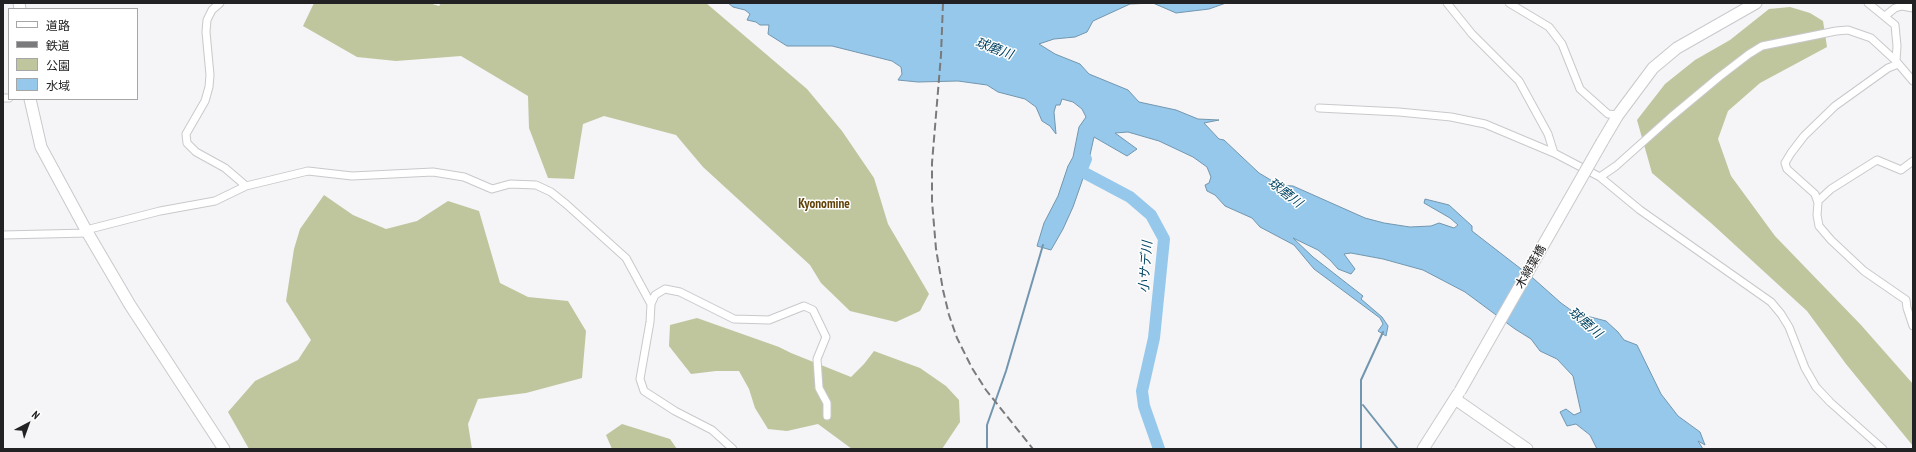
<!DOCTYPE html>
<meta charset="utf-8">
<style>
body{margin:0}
#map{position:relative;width:1916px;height:452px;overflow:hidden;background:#f5f4f7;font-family:"PT Sans Narrow","Noto Sans JP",sans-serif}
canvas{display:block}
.frame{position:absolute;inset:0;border:4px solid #222123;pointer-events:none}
.legend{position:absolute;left:8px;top:8px;width:130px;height:92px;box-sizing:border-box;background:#fff;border:1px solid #a7a6a7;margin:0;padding:5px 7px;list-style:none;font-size:12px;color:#222123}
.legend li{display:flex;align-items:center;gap:8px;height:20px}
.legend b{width:20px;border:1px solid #a7a6a7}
.north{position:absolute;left:8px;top:404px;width:40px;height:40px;-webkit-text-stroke:3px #fff;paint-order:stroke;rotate:41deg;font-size:11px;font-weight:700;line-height:16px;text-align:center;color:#222123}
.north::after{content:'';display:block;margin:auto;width:14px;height:18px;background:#222123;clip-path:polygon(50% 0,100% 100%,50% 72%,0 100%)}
</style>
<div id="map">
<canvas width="1916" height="452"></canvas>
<div class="frame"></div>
<ul class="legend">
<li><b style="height:5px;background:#fff"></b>道路</li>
<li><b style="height:5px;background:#7a797b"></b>鉄道</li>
<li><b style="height:11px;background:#bfc69e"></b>公園</li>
<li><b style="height:11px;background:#95c8ea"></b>水域</li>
</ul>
<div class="north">N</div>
</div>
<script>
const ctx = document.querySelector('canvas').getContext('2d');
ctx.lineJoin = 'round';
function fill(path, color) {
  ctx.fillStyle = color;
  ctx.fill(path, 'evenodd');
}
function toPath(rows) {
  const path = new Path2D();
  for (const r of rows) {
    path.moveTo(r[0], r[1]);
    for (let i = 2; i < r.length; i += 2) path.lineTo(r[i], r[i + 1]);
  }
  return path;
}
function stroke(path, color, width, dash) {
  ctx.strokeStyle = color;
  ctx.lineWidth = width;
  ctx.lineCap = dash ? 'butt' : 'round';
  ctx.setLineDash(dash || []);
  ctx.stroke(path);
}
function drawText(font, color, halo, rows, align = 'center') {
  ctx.font = font + ' "PT Sans Narrow","Noto Sans JP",sans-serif';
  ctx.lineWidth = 3;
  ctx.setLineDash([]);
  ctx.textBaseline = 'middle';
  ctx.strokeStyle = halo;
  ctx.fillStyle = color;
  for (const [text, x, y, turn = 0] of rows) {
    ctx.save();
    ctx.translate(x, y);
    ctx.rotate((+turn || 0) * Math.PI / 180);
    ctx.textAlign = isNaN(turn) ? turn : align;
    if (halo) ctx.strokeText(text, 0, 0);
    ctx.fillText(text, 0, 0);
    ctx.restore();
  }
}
const green = toPath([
 [314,3,429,3,439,6,441,3,706,3,807,89,842,131,874,178,888,224,929,294,920,311,896,322,850,311,821,283,810,265,703,167,676,135,604,116,583,124,574,179,548,178,529,128,528,96,461,56,396,61,357,57,303,26],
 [1790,7,1810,13,1823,21,1827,47,1760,83,1728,111,1718,139,1731,176,1775,236,1861,325,1913,384,1913,446,1846,364,1807,311,1711,223,1652,173,1637,120,1665,84,1695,60,1730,40,1769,9],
 [324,195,353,215,386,229,417,221,448,201,479,211,500,283,528,297,568,301,586,331,582,378,526,393,478,399,468,424,472,449,249,449,228,412,255,381,298,360,311,340,286,301,294,249,300,229],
 [697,318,779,347,791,353,851,377,864,364,874,351,920,368,946,386,959,400,960,422,942,449,852,449,818,424,787,431,768,429,755,408,749,389,739,371,716,371,691,374,669,346,670,325],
 [622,424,670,439,677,449,612,449,606,435]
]);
const water = toPath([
 [728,3,1226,3,1209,9,1176,13,1153,3,1130,4,1093,21,1087,32,1075,37,1054,39,1039,44,1055,54,1080,64,1089,74,1128,90,1139,102,1176,110,1198,119,1219,120,1204,123,1219,139,1224,140,1259,173,1279,185,1293,186,1365,218,1384,223,1410,227,1431,226,1439,223,1454,228,1458,225,1450,218,1424,203,1425,199,1449,205,1472,226,1472,231,1534,279,1561,303,1575,313,1606,321,1618,332,1624,340,1637,345,1661,394,1678,416,1700,432,1705,445,1698,441,1703,449,1597,449,1590,435,1576,424,1567,426,1560,412,1566,409,1574,415,1581,412,1573,376,1557,359,1540,351,1531,339,1515,329,1465,292,1423,270,1383,259,1351,253,1344,254,1355,269,1351,274,1338,269,1330,260,1318,250,1293,238,1313,257,1363,296,1361,299,1382,317,1388,326,1386,336,1378,331,1383,324,1380,318,1314,269,1294,245,1260,227,1252,218,1225,206,1215,195,1207,191,1205,185,1209,183,1211,177,1207,167,1193,157,1159,141,1128,132,1115,133,1137,149,1127,156,1094,137,1088,164,1073,207,1063,229,1051,250,1037,246,1044,223,1058,196,1068,166,1073,157,1079,127,1086,117,1082,109,1073,102,1062,99,1060,105,1056,105,1054,112,1056,134,1050,126,1042,121,1036,107,1025,99,998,92,987,85,958,81,918,82,898,80,902,74,901,67,892,61,832,46,787,46,768,34,769,25,760,25,756,22,747,20,750,14,745,10,733,7,728,3]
]);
const stream = toPath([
 [1363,405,1398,449],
 [987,449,987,425,1006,371,1043,245],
 [1361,449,1361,380,1383,332]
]);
const river = toPath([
 [1086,159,1081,171,1130,197,1151,215,1164,239,1154,338,1142,391,1144,406,1159,449]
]);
const street = toPath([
 [220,3,212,10,207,20,206,32,210,75,209,87,205,101,186,134,187,143,196,152,225,168,246,186],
 [1447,3,1472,34,1519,81,1548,134,1554,153],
 [1509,3,1549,27,1562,44,1580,89,1608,114,1618,115],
 [1868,3,1895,25,1897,46,1896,61],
 [1885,16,1895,8,1902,6,1913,8],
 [1898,64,1888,68,1835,106,1804,136,1791,153,1785,163,1787,169,1815,194,1818,203,1817,215,1819,226,1831,240,1864,271,1906,300,1907,308,1913,326],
 [3,98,9,98],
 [1319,108,1399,112,1451,117,1485,124,1554,153,1600,177,1640,210,1771,302,1781,314,1789,327,1805,368,1816,387,1830,402,1883,449],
 [1600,177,1616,166,1671,117,1719,77,1749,54,1762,46,1836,31,1848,30,1871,38,1896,61,1913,81],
 [1818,201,1831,189,1877,160,1901,170,1913,161],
 [86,230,160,211,215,201,246,186,308,171,352,176,433,172,464,177,492,189,510,184,536,185,551,192,566,204,626,258,651,304,650,322,640,379,644,391,675,411,712,430,733,449],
 [3,235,88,233],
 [651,304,655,295,665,289,680,292,734,319,769,320,804,306,813,310,826,337,817,359,819,388,827,403,827,416]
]);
const secondary = toPath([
 [19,3,20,9],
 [30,99,41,147,86,230,130,305,224,449],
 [1602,142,1618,115,1653,68,1677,48,1756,3],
 [1455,399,1527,449],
 [1423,449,1458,394]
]);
const rail = toPath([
 [943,3,941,55,932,163,932,201,936,249,943,290,949,315,957,338,972,368,986,390,1033,449]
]);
const secondaryBridge = toPath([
 [1460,391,1602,142]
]);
const streetNames = [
 ["木綿葉橋",1531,267,-60]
];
const waterNames = [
 ["球磨川",994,49,20],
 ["球磨川",1285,193,38],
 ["小サデ川",1146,267,-86],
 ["球磨川",1585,323,41]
];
const neighbourhoodNames = [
 ["Kyonomine",824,204]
];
fill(green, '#bfc69e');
fill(water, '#95c8ea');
stroke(water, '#7296ae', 1);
stroke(stream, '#7296ae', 2);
stroke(river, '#95c8ea', 12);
stroke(street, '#c9c8cb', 9);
stroke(secondary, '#c9c8cb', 13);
stroke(street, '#fff', 7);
stroke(secondary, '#fff', 11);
stroke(rail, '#7a797b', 2, [8, 4]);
stroke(secondaryBridge, '#c9c8cb', 13, []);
stroke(secondaryBridge, '#fff', 11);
drawText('12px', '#222123', '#fff', streetNames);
drawText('italic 13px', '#004262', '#fff', waterNames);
drawText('bold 13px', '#614309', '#fff', neighbourhoodNames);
</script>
